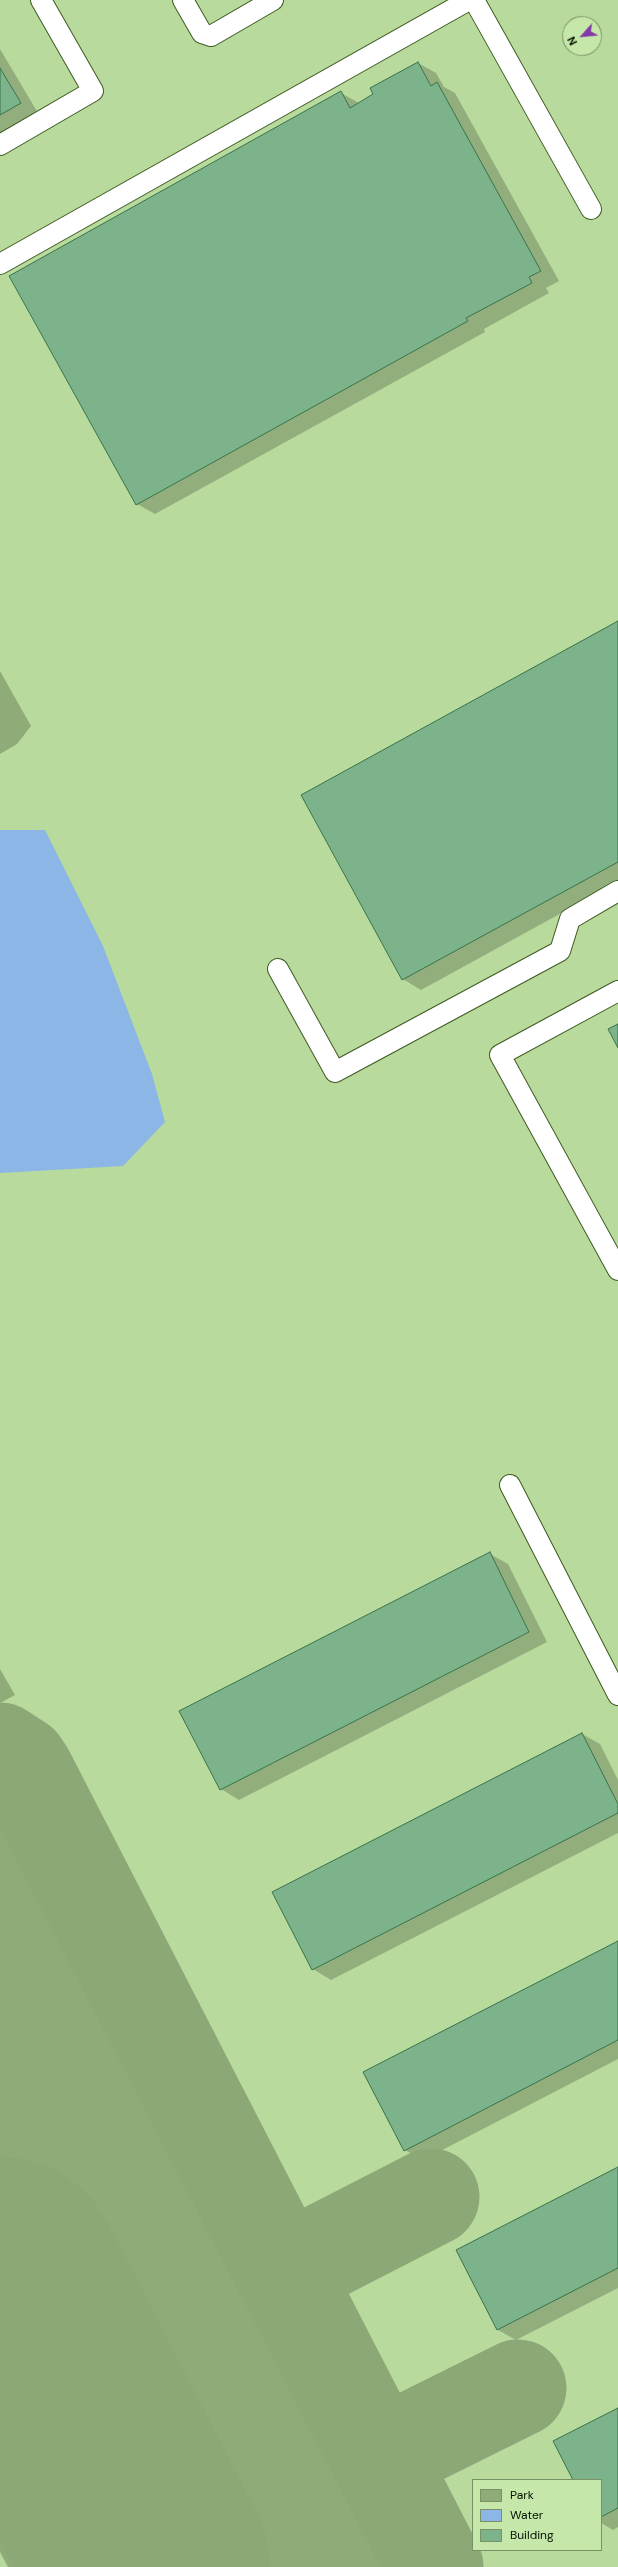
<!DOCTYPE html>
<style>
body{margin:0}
#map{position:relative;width:618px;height:2567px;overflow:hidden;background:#b8da9d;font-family:"DM Sans",sans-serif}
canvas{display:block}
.legend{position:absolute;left:472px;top:2479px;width:130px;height:72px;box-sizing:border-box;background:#c5e7a9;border:1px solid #799165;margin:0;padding:5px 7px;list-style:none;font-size:12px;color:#061100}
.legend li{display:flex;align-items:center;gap:8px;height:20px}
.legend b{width:20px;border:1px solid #799165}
.north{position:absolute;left:562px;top:16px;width:40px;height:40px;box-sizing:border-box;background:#c5e7a9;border:1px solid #799165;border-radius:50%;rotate:243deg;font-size:11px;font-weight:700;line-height:16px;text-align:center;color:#061100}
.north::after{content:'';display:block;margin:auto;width:14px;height:18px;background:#8338aa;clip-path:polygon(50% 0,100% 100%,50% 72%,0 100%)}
</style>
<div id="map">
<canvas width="618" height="2567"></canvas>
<ul class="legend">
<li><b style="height:11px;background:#8fab78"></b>Park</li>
<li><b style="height:11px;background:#8bb6e6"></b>Water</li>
<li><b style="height:11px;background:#7cb38a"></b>Building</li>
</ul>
<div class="north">N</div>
</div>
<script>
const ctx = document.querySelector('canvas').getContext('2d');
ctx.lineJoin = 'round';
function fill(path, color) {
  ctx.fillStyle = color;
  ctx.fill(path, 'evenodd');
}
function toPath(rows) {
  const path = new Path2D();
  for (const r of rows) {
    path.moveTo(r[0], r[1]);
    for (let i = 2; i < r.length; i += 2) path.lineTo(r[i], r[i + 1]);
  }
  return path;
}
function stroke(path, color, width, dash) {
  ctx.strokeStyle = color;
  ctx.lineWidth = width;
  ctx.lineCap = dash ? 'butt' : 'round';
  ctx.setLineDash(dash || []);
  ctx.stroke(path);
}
const green = toPath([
 [0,671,31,726,17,744,0,754],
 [0,1669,15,1695,0,1703],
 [0,1792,49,1863,411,2567,204,2567,0,2171],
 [0,2412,80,2567,8,2567,0,2552]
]);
const water = toPath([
 [0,830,45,830,103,946,152,1074,165,1122,123,1166,0,1173]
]);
const shadow = toPath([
 [0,49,38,113,0,135],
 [418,63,436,73,444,87,455,93,559,281,546,288,549,293,484,329,485,332,155,514,137,504,341,93,359,103],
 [618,623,618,882,421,990,403,979],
 [490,1554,508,1564,547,1642,239,1800,221,1789],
 [582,1734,600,1744,618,1780,618,1833,331,1980,313,1969],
 [618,1942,618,2059,423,2160,405,2150],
 [618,2168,618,2288,516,2340,498,2330],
 [618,2409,618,2527,613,2530,601,2523,601,2480,574,2480]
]);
const taxiway = toPath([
 [0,1751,20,1764,26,1773,435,2567],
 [283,2273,431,2197],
 [379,2457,518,2388]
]);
const runway = toPath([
 [0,2278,149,2567]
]);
const building = toPath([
 [418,62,431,86,437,82,541,271,529,277,532,283,466,318,468,321,136,505,9,276,341,91,350,108,373,94,370,88,418,62],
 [0,68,21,103,0,115,0,68],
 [618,621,618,862,402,980,301,795,618,621],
 [618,1024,618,1048,608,1029,618,1024],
 [490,1552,529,1632,220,1790,179,1711,490,1552],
 [582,1733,618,1804,618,1813,312,1970,272,1892,582,1733],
 [618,1941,618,2040,404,2151,363,2072,618,1941],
 [618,2167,618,2268,497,2330,456,2250,618,2167],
 [618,2408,618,2508,601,2517,601,2480,573,2480,553,2441,618,2408]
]);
const lane = toPath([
 [183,0,202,33,211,36,273,0],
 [474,0,591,209],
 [0,145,93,91,41,0],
 [0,264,469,0],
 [278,969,335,1072,560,951,570,919,618,891],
 [618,991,500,1055,618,1270],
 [510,1485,618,1695]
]);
fill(green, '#8fab78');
fill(water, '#8bb6e6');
fill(shadow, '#0003');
stroke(taxiway, '#8ca876', 97);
stroke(runway, '#8ca876', 242);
fill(building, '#7cb38a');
stroke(building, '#39734a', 1);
stroke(lane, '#3e5b22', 22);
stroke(lane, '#fff', 20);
</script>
